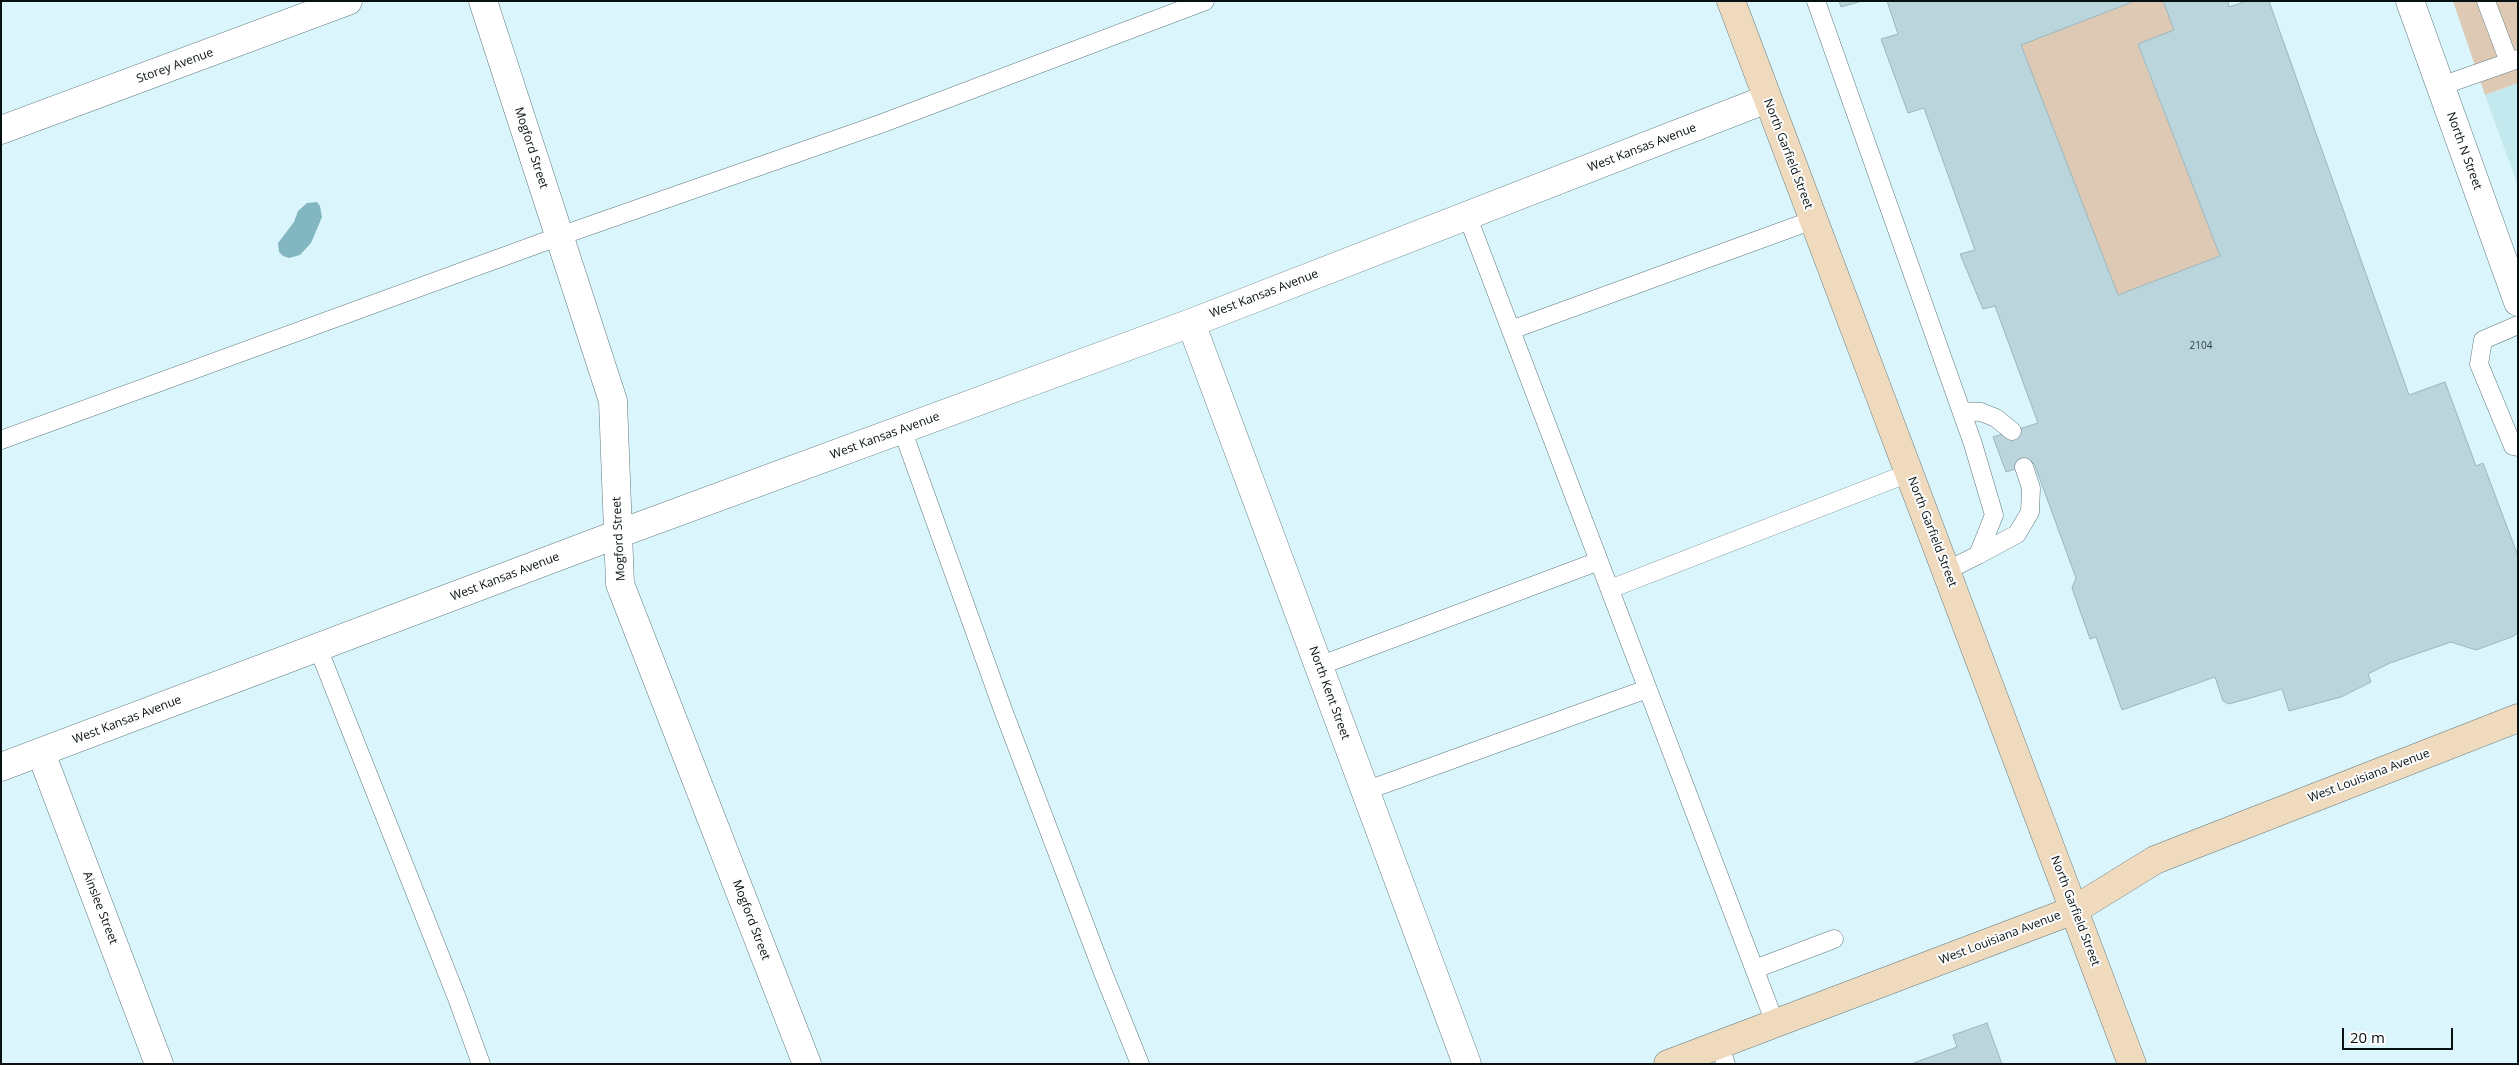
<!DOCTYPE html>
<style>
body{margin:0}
#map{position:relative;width:2519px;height:1065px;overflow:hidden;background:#daf6fc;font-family:"Open Sans",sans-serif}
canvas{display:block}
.frame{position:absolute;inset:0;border:2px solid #071012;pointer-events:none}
.scale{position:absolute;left:2342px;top:1028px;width:111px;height:22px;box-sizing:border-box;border:2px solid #071012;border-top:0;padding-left:6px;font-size:15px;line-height:18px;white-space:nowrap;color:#071012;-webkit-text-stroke:4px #fdfdfd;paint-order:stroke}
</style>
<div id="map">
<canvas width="2519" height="1065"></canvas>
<div class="frame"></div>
<div class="scale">20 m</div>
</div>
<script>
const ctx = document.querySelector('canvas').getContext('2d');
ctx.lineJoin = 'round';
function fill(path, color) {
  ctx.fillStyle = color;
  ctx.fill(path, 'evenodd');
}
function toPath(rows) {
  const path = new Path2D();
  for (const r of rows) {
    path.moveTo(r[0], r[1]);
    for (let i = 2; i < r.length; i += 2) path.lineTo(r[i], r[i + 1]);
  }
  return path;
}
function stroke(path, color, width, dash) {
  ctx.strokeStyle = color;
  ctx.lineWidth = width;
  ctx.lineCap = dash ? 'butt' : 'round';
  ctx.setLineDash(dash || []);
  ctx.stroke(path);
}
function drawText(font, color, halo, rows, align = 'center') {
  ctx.font = font + ' "Open Sans",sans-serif';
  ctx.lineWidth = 4;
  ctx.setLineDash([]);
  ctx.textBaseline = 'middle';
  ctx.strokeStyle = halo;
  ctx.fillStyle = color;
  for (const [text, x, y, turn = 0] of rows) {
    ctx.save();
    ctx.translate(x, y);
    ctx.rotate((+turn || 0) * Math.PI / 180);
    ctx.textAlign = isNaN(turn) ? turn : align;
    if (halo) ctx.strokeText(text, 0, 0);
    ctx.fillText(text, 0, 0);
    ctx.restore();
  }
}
const built = toPath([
 [2518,83,2518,186,2485,95]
]);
const green = toPath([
 [2135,1,2163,1,2174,30,2138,45,2220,256,2118,295,2021,45],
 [2453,1,2518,1,2518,83,2485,95]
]);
const water = toPath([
 [317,202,320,206,322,217,311,243,300,255,289,258,283,256,279,252,278,243,294,222,298,211,307,203]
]);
const building = toPath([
 [1839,1,1862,1,1841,7,1839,1],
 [1887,1,2135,1,2021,45,2118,295,2220,256,2138,44,2174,30,2163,1,2228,1,2229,7,2247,1,2269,1,2409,395,2445,382,2476,466,2483,463,2518,556,2518,632,2514,636,2476,650,2451,642,2390,663,2368,674,2371,682,2341,697,2289,711,2282,689,2229,704,2223,701,2215,677,2122,710,2096,637,2090,639,2072,588,2076,578,2034,463,2006,472,1993,437,2038,423,1995,306,1983,309,1960,254,1975,250,1924,108,1908,113,1881,39,1898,34,1887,1],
 [1987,1023,2002,1064,1911,1064,1957,1047,1953,1035,1987,1023]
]);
const lane = toPath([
 [1816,1,1973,444,1994,515,1978,555,1946,571],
 [2486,1,2509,62],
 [2441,86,2518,59],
 [1467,215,1775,1023],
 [2518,325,2483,340,2479,364,2513,446,2518,447],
 [1511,330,1813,220],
 [1962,411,1981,412,1996,418,2012,431],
 [902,429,1003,710,1104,975,1140,1064],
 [1,440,560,236,883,123,1205,1],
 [1978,555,2017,534,2030,512,2031,488,2024,467],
 [1610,589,1909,473],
 [318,648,457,998,481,1064],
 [1319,666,1599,561],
 [1365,791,1647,689],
 [1755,969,1834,939],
 [1719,1045,1726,1064]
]);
const street = toPath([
 [483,1,613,401,620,584,807,1064],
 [2410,1,2518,302],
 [1,130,348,1],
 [1191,323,1467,1064],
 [41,753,159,1064],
 [1,767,618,534,1191,323,1767,99]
]);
const secondary = toPath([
 [1731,1,2132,1064],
 [1668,1064,2074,910,2155,860,2518,718]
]);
const numberNames = [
 ["2104",2201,346]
];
const streetNames = [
 ["Storey Avenue",175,66,-20],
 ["Mogford Street",531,148,72],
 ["West Kansas Avenue",1642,148,-21],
 ["North N Street",2464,151,70],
 ["North Garfield Street",1788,154,69],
 ["West Kansas Avenue",1264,294,-21],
 ["West Kansas Avenue",885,436,-20],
 ["North Garfield Street",1932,532,69],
 ["Mogford Street",619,539,-93],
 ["West Kansas Avenue",505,577,-21],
 ["North Kent Street",1329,693,70],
 ["West Kansas Avenue",127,720,-21],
 ["West Louisiana Avenue",2369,776,-21],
 ["Ainslee Street",100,908,69],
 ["North Garfield Street",2075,911,69],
 ["Mogford Street",751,920,69],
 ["West Louisiana Avenue",2000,938,-21]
];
fill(built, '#c3e9ef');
fill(green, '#ddc9b4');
fill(water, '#82b6c1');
fill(building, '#bad5db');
stroke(building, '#9bb6bc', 1);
stroke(lane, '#60797e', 19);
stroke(street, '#60797e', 29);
stroke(secondary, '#60797e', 29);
stroke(lane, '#fff', 18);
stroke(street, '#fff', 28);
stroke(secondary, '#f0dabe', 28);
drawText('10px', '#344144', null, numberNames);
drawText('12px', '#071012', '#fdfdfd', streetNames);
</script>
